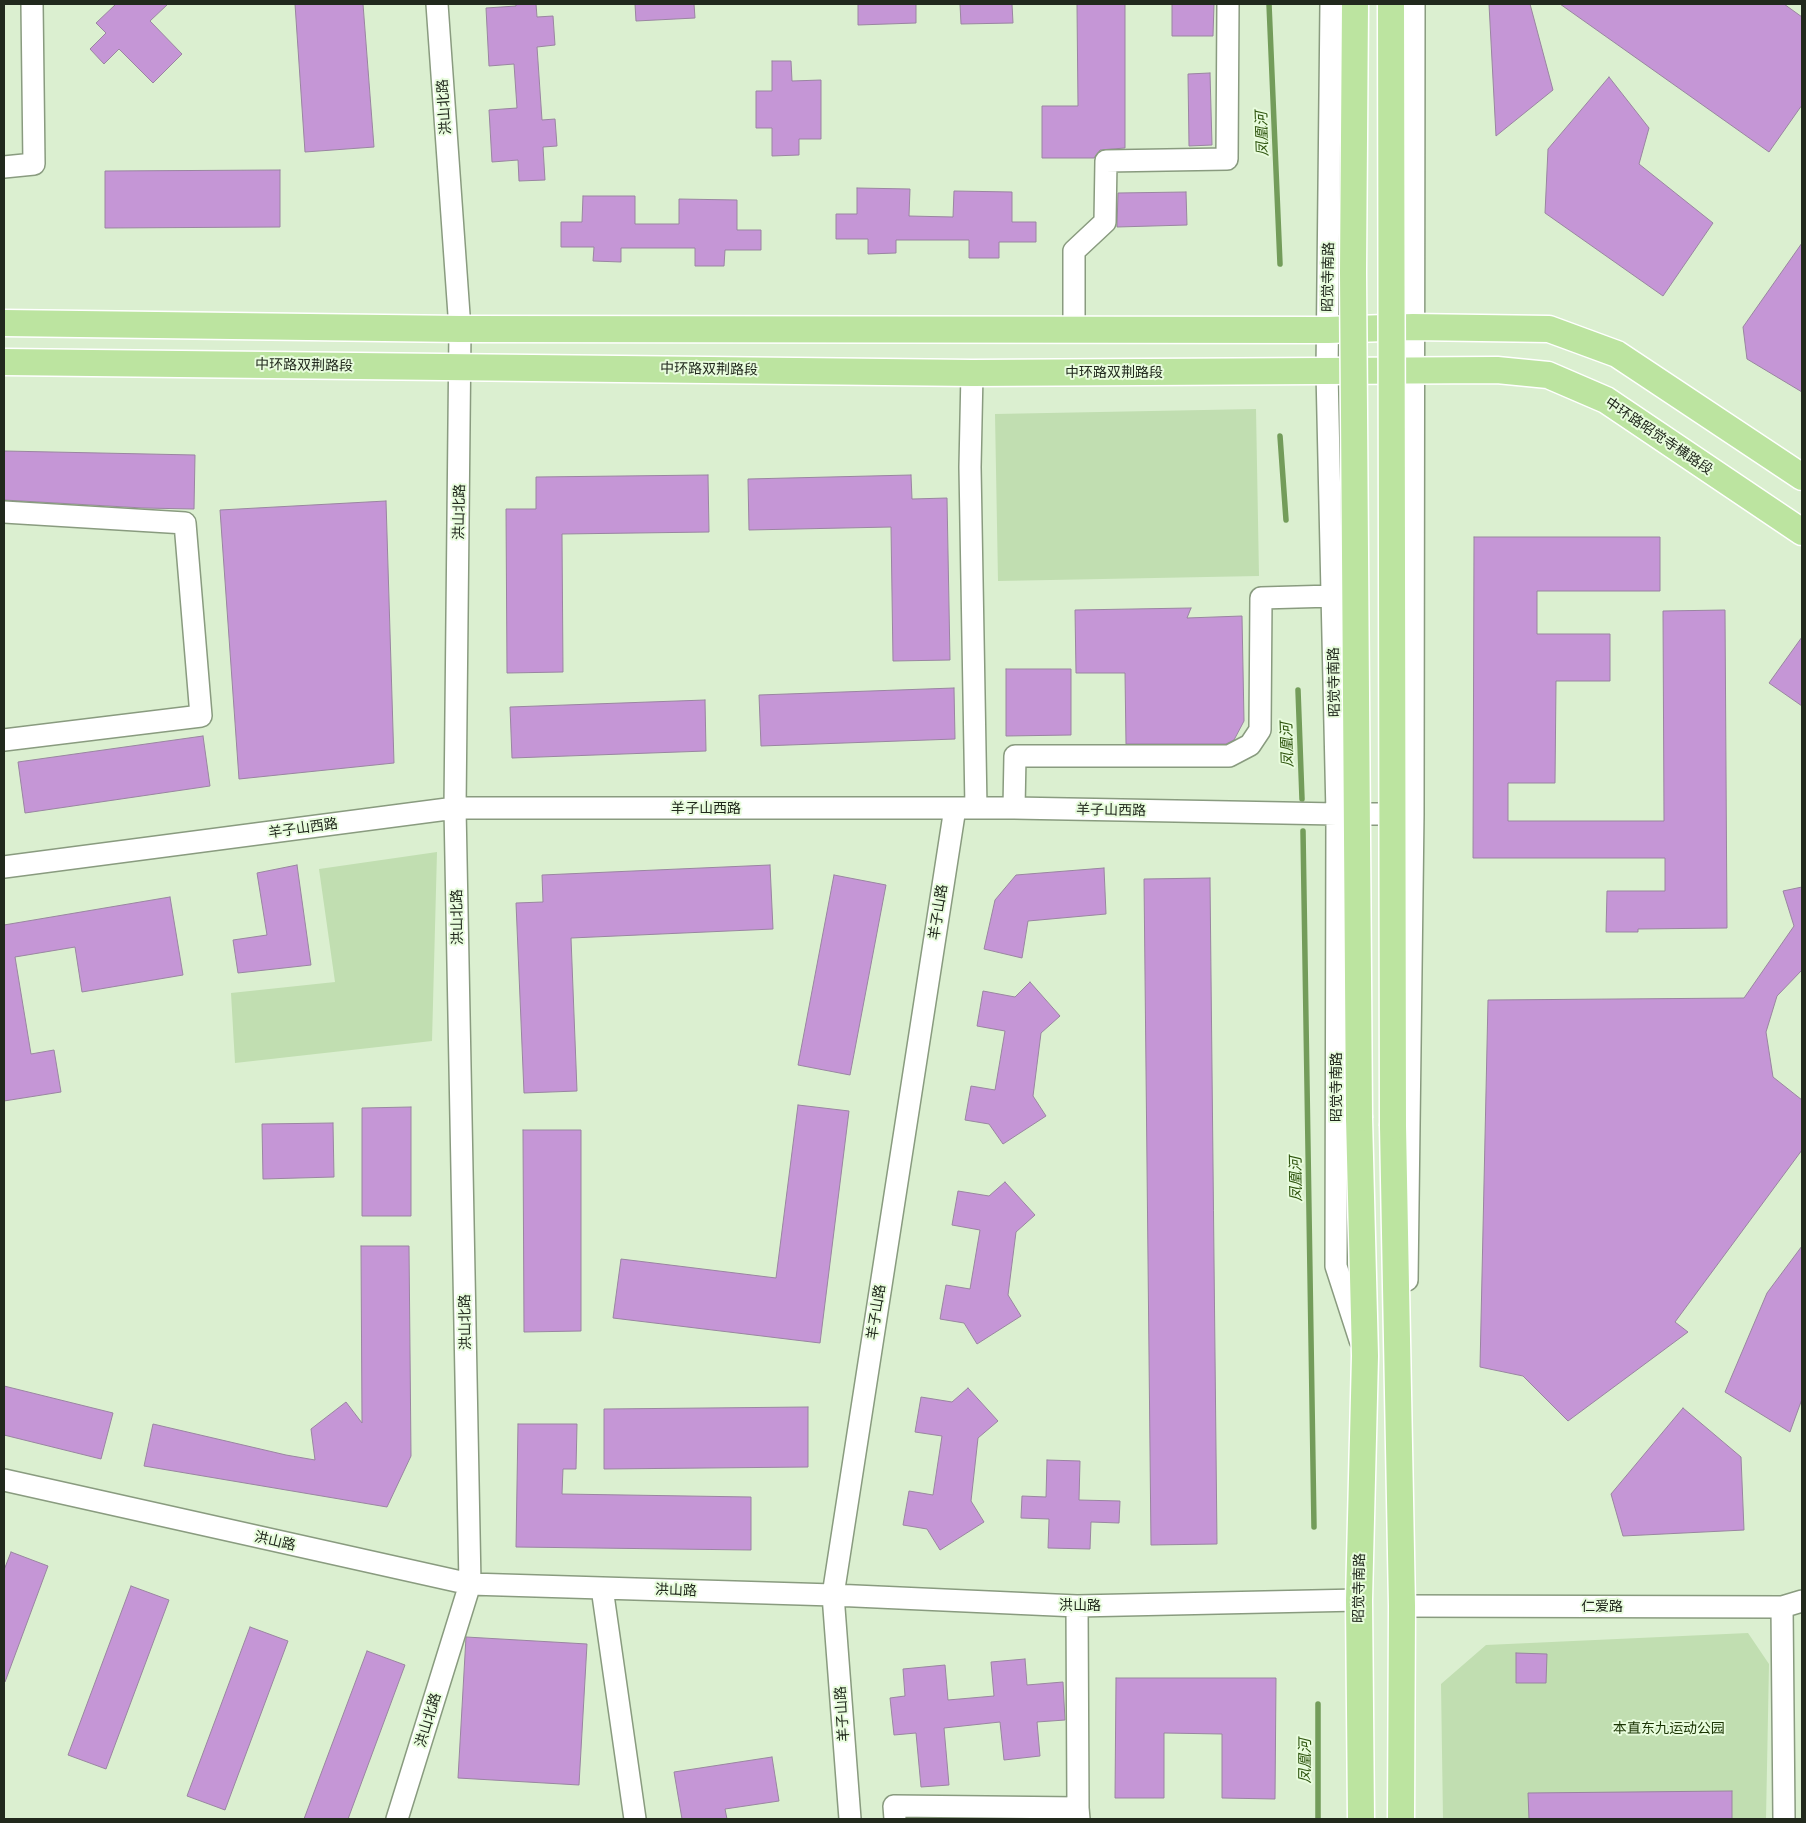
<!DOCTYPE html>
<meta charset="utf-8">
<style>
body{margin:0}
#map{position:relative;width:1806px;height:1823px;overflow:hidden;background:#dbefd0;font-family:Commissioner,sans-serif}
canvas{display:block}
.frame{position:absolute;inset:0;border:5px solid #21291d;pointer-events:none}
</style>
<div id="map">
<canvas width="1806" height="1823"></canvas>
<div class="frame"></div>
</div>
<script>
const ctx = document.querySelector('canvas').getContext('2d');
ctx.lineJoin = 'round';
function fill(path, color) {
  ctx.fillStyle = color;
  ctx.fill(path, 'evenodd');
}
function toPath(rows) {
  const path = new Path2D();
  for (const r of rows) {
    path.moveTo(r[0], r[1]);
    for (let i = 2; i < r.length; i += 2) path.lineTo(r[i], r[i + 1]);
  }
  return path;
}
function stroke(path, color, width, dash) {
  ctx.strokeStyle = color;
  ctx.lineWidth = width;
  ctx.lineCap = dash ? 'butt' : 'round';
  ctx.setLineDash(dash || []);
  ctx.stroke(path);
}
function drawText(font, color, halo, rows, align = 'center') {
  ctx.font = font + ' Commissioner,"Noto Sans SC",sans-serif';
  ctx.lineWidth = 4;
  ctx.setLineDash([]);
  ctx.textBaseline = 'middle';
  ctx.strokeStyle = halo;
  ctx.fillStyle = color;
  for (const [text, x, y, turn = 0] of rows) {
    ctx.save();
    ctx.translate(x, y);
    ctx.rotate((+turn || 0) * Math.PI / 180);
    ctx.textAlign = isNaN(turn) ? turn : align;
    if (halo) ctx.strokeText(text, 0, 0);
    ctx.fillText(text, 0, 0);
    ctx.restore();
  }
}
const green = toPath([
 [1256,409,1259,576,998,581,995,414],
 [437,852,432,1041,235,1063,231,993,335,982,319,869],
 [1748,1633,1769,1664,1766,1819,1443,1819,1441,1684,1486,1645]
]);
const stream = toPath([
 [1269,4,1280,264],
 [1280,436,1286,520],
 [1298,690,1302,799],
 [1303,831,1314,1527],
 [1318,1819,1318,1704]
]);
const building = toPath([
 [116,4,168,4,150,21,182,54,153,83,119,49,104,64,90,49,106,33,96,23,116,4],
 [295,4,363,4,374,147,305,152,295,4],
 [516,4,536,4,537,17,553,16,555,45,537,47,542,120,555,119,557,146,543,147,545,180,519,181,518,160,492,162,489,110,517,108,514,64,489,66,486,8,516,6,516,4],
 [635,4,694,4,695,18,636,21,635,4],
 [858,4,916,4,916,23,858,25,858,4],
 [960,4,1012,4,1013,23,961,24,960,4],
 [1077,4,1125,4,1125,148,1100,150,1094,158,1042,158,1042,106,1078,106,1077,4],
 [1172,4,1214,4,1213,36,1172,36,1172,4],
 [1489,4,1530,4,1553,90,1496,136,1489,4],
 [1560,4,1784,4,1802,17,1802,105,1769,152,1560,4],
 [772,61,791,61,792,81,821,80,821,139,799,139,799,155,772,156,772,128,756,128,756,91,772,91,772,61],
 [1210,73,1212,145,1189,146,1188,74,1210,73],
 [1609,77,1649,128,1639,164,1713,223,1663,296,1545,213,1548,149,1609,77],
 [280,170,280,227,105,228,105,171,280,170],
 [857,188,910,189,909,216,953,217,954,191,1012,192,1012,222,1036,222,1036,242,999,242,999,258,969,258,969,240,896,240,896,253,868,254,868,239,836,239,836,214,857,214,857,188],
 [1186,192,1187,225,1117,227,1118,193,1186,192],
 [583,196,635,196,635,224,679,224,679,199,737,200,737,230,761,230,761,250,725,250,724,266,695,266,695,248,621,248,621,262,593,261,594,247,561,247,561,222,582,222,583,196],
 [1802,243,1802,392,1747,359,1743,327,1802,243],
 [4,451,195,455,194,509,143,508,4,500,4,451],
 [708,475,709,532,562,534,563,672,507,673,506,509,536,509,536,477,708,475],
 [911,475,912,499,947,498,950,660,893,661,891,527,749,530,748,479,911,475],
 [386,501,394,763,239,779,220,510,386,501],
 [1474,537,1660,537,1660,591,1537,591,1537,634,1610,634,1610,681,1556,681,1555,783,1508,783,1508,821,1664,821,1663,611,1725,610,1727,928,1638,929,1638,932,1606,932,1607,891,1665,891,1665,858,1473,858,1474,537],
 [1191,608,1187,618,1242,616,1244,721,1234,740,1226,744,1126,744,1125,673,1076,673,1075,610,1191,608],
 [1802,637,1802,706,1769,683,1802,637],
 [1006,669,1071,669,1071,735,1006,736,1006,669],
 [954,688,955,739,761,746,759,695,954,688],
 [705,700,706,751,512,758,510,707,705,700],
 [203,736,210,786,25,813,18,762,203,736],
 [297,865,311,965,238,973,233,940,267,935,257,873,297,865],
 [770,865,773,929,571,938,577,1091,524,1093,516,903,543,902,542,875,770,865],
 [1104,868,1106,914,1028,921,1022,958,984,949,995,900,1016,875,1104,868],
 [834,875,886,885,850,1075,798,1065,834,875],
 [1210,878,1217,1544,1151,1545,1144,879,1210,878],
 [1802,887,1802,970,1777,996,1766,1032,1773,1077,1802,1100,1802,1150,1675,1322,1688,1332,1568,1421,1523,1376,1480,1367,1488,1000,1744,998,1794,926,1783,891,1802,887],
 [170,897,183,975,82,992,75,947,15,957,31,1054,54,1050,61,1092,4,1101,4,925,170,897],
 [1030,982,1060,1016,1041,1033,1033,1096,1046,1116,1003,1144,989,1124,965,1120,971,1086,995,1090,1005,1031,977,1026,983,991,1015,997,1030,982],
 [798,1105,849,1111,820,1343,613,1318,621,1259,776,1278,798,1105],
 [411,1107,411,1216,362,1216,362,1108,411,1107],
 [333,1123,334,1177,263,1179,262,1124,333,1123],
 [523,1130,581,1130,581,1331,524,1332,523,1130],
 [1005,1182,1035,1215,1016,1232,1008,1295,1021,1316,977,1344,964,1323,940,1319,946,1285,970,1289,980,1230,952,1225,958,1191,989,1196,1005,1182],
 [361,1246,409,1246,411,1456,387,1507,144,1466,153,1424,286,1455,315,1460,311,1429,346,1402,362,1423,361,1246],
 [1802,1246,1802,1399,1790,1432,1725,1392,1767,1293,1802,1246],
 [4,1386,113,1413,101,1459,4,1435,4,1386],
 [968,1388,998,1421,978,1438,971,1501,984,1522,940,1550,927,1529,903,1525,909,1491,933,1495,942,1436,915,1432,921,1397,952,1402,968,1388],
 [808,1407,808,1467,604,1469,604,1409,808,1407],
 [1683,1408,1741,1457,1744,1530,1623,1536,1611,1494,1683,1408],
 [518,1424,577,1424,576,1469,563,1469,562,1494,751,1497,751,1550,516,1547,518,1424],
 [1047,1460,1080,1461,1079,1500,1120,1501,1119,1523,1091,1522,1090,1549,1048,1548,1049,1519,1021,1518,1022,1496,1046,1497,1047,1460],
 [11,1552,48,1566,5,1682,4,1681,4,1570,11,1552],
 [131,1586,169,1600,106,1769,68,1755,131,1586],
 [250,1627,288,1641,225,1810,187,1796,250,1627],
 [466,1637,587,1644,579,1785,458,1778,466,1637],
 [367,1651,405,1665,348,1819,304,1819,367,1651],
 [1516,1653,1547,1654,1546,1683,1516,1683,1516,1653],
 [1025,1659,1027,1685,1063,1682,1065,1720,1037,1722,1040,1756,1004,1760,1000,1722,944,1728,949,1785,921,1787,916,1733,894,1735,890,1698,905,1696,903,1669,945,1665,948,1700,994,1696,991,1662,1025,1659],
 [1116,1678,1276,1678,1275,1799,1222,1798,1222,1734,1164,1733,1164,1798,1115,1798,1116,1678],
 [772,1757,779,1801,725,1809,727,1819,682,1819,674,1772,772,1757],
 [1732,1791,1732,1819,1529,1819,1528,1793,1732,1791]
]);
const minor = toPath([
 [1331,4,1327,372,1337,814,1336,1266,1360,1340],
 [4,167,34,164,32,4],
 [1074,330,1074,251,1105,222,1106,161,1227,159,1228,4],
 [972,373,970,467,976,808],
 [4,512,185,523,201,716,4,740],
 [1014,808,1015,756,1229,756,1250,745,1260,730,1261,598,1333,596],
 [4,867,455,808,1014,808,1337,814,1413,814],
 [1407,1280,1413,814,1414,4],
 [4,1480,470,1584,833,1595,1077,1606,1359,1600],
 [602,1588,635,1819],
 [1077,1606,1078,1808],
 [1402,1606,1782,1607,1802,1601],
 [1782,1607,1784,1819],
 [397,1819,470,1584,455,808,460,329,437,4],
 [850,1819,833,1595,955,808],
 [895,1819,894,1806,1078,1808,1079,1819]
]);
const major = toPath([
 [4,323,460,329,1328,330,1413,327,1549,329,1617,354,1802,477],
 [4,362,972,373,1497,370,1548,375,1606,400,1802,532],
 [1359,1118,1365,1356,1359,1600,1361,1819],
 [1393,1126,1402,1606,1401,1819]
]);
const majorBridge = toPath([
 [1355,4,1353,272,1359,1118],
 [1391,4,1393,1126]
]);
const streetNames = [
 ["洪山北路",444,107,-94],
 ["昭觉寺南路",1328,277,-89],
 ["中环路双荆路段",304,365,1],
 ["中环路双荆路段",709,369,1],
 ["中环路双荆路段",1114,372],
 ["中环路昭觉寺横路段",1659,436,34],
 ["洪山北路",459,512,-89],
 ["昭觉寺南路",1334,682,-91],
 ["羊子山西路",706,808],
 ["羊子山西路",1111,810,1],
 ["羊子山西路",303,828,-8],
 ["羊子山路",938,912,-81],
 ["洪山北路",457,917,-91],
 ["昭觉寺南路",1336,1087,-90],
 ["羊子山路",876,1312,-81],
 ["洪山北路",465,1322,-91],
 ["洪山路",275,1541,13],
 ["昭觉寺南路",1359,1588,-89],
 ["洪山路",676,1590,2],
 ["洪山路",1080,1605],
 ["仁爱路",1602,1606],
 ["羊子山路",842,1714,-94],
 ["洪山北路",428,1720,-73]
];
const parkNames = [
 ["本直东九运动公园",1669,1728]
];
const waterNames = [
 ["凤凰河",1262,134,-92],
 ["凤凰河",1287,745,-92],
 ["凤凰河",1296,1179,-91],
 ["凤凰河",1305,1761,-90]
];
fill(green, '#c1deb1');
stroke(stream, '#739c5a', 5.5);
fill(building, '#c596d6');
stroke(building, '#9985a0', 1);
stroke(minor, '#899b7f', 24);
stroke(major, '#fff', 29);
stroke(minor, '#fff', 21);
stroke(major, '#bce4a0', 26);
stroke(majorBridge, '#fff', 29, []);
stroke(majorBridge, '#bce4a0', 26);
drawText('14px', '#21291d', '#e8fcdd', streetNames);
drawText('14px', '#1a3403', '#e8fcdd', parkNames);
drawText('italic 15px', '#305610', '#e8fcdd', waterNames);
</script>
